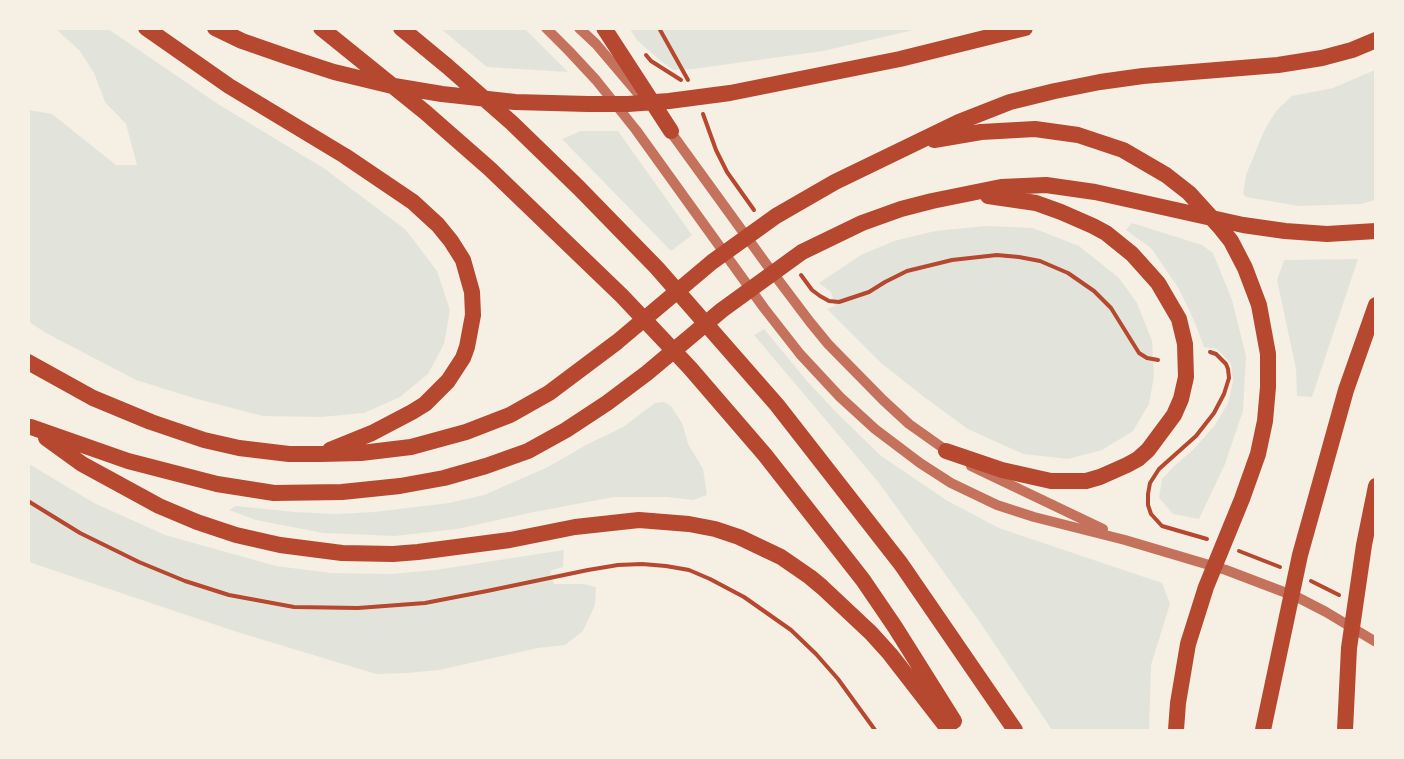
<!DOCTYPE html>
<style>
body{margin:0}
#map{position:relative;width:1404px;height:759px;overflow:hidden;background:#f6efe4;font-family:Poppins,sans-serif}
canvas{display:block}
.frame{position:absolute;inset:0;border:30px solid #f6efe4;pointer-events:none}
</style>
<div id="map">
<canvas width="1404" height="759"></canvas>
<div class="frame"></div>
</div>
<script>
const ctx = document.querySelector('canvas').getContext('2d');
ctx.lineJoin = 'round';
function fill(path, color) {
  ctx.fillStyle = color;
  ctx.fill(path, 'evenodd');
}
function toPath(rows) {
  const path = new Path2D();
  for (const r of rows) {
    path.moveTo(r[0], r[1]);
    for (let i = 2; i < r.length; i += 2) path.lineTo(r[i], r[i + 1]);
  }
  return path;
}
function stroke(path, color, width, dash) {
  ctx.strokeStyle = color;
  ctx.lineWidth = width;
  ctx.lineCap = dash ? 'butt' : 'round';
  ctx.setLineDash(dash || []);
  ctx.stroke(path);
}
const green = toPath([
 [56,29,108,29,218,104,325,169,406,230,437,271,450,310,444,344,428,374,400,397,364,413,321,417,263,416,197,399,136,380,46,333,29,322,29,110,52,114,116,165,137,165,126,124,105,102,94,73,80,51],
 [441,29,525,29,568,72,487,67],
 [630,29,918,29,823,51,693,69,673,70,656,57,637,40],
 [1375,70,1375,200,1361,204,1299,206,1246,197,1243,194,1246,175,1264,131,1276,111,1292,96,1333,88],
 [581,131,618,131,692,235,671,251,562,139],
 [1132,223,1202,245,1213,253,1232,300,1246,356,1243,411,1225,464,1199,519,1173,514,1159,498,1162,479,1174,466,1193,450,1215,425,1228,403,1233,381,1231,364,1217,349,1204,347,1195,323,1179,289,1151,248,1126,230],
 [986,226,1033,228,1079,246,1119,278,1137,303,1152,341,1154,376,1149,404,1133,431,1102,450,1068,459,1023,454,968,429,924,397,880,362,827,309,835,306,831,292,819,283,861,255,894,241,935,231],
 [1358,259,1312,397,1297,396,1296,369,1277,280,1284,260],
 [764,329,807,381,835,411,880,455,946,500,999,528,1162,583,1170,604,1151,665,1149,730,1052,730,979,621,879,483,754,335],
 [664,402,671,406,682,423,688,444,703,469,707,495,693,500,667,497,614,497,534,512,457,529,395,536,323,533,256,520,229,510,236,506,295,512,336,514,374,512,449,503,484,495,548,467,586,445,623,427,655,403],
 [29,464,94,503,165,535,276,566,331,573,391,574,435,570,564,550,563,567,550,571,554,584,584,584,596,587,595,605,583,631,565,645,538,648,439,670,407,673,376,674,234,631,29,562]
]);
const path = toPath([
 [659,28,688,80],
 [646,55,651,61,681,80],
 [703,114,716,150,727,172,754,210],
 [801,275,812,290,820,296,829,301,839,302,869,292,885,282,907,271,952,260,997,255,1019,257,1040,261,1068,273,1094,291,1111,308,1139,353,1147,358,1158,360],
 [28,501,80,533,139,562,185,581,229,595,294,607,358,608,425,603,487,591,588,570,618,565,642,564,666,566,689,570,710,579,744,597,791,630,816,654,838,679,875,730],
 [1207,539,1162,526,1151,514,1148,505,1148,494,1150,483,1159,469,1196,436,1214,413,1224,394,1229,378,1228,369,1226,364,1216,354,1210,352],
 [1239,551,1280,567],
 [1311,581,1339,595]
]);
const tertiary = toPath([
 [546,28,569,51,596,80,636,130,764,308,800,354,840,397,875,429,920,463,951,483,997,505,1034,517,1125,540,1226,570,1297,597,1326,612,1376,642],
 [579,28,596,44,641,97],
 [667,127,767,265,810,322,828,344,883,400,909,424,950,453],
 [971,466,1103,529]
]);
const trunk = toPath([
 [146,28,229,86,345,156,413,202,438,225,451,241,463,260,472,292,473,315,467,347,463,358,448,381,425,404,412,412,372,433,330,450],
 [215,28,242,41,288,57,334,72,388,85,442,94,515,102,588,104,628,104,669,101,730,93,900,59,1025,28],
 [321,28,425,112,490,169,622,296,690,368,765,455,863,580,895,627,954,721],
 [401,28,447,66,512,123,579,188,657,268,777,405,901,564,1015,730],
 [604,28,671,131],
 [934,140,981,132,1035,129,1078,135,1123,150,1166,175,1189,193,1219,226,1231,241,1245,268,1259,305,1268,354,1268,387,1265,421,1258,454,1242,499,1206,587,1188,644,1178,703,1176,730],
 [28,362,93,398,151,422,204,440,239,448,289,454,320,454,361,453,411,447,466,432,510,415,549,393,617,342,712,262,776,216,835,182,959,122,1010,102,1055,91,1100,82,1143,76,1278,65,1322,58,1352,50,1376,40],
 [31,427,128,461,217,484,274,493,342,492,400,486,444,478,486,466,528,451,566,430,607,403,647,373,722,310,802,252,862,223,901,209,932,201,1001,187,1046,185,1095,192,1243,225,1285,231,1327,234,1376,231],
 [46,438,82,464,159,506,197,522,236,535,280,545,342,553,393,554,418,552,510,540,575,527,639,520,689,524,715,529,739,537,781,557,810,577,822,587,871,633,890,654,949,730],
 [946,451,1002,470,1051,481,1086,481,1100,477,1127,465,1138,459,1148,450,1174,415,1181,399,1186,377,1185,344,1179,319,1158,283,1132,254,1106,233,1093,226,1061,212,1036,203,988,196],
 [1263,730,1300,555,1346,390,1376,305],
 [1345,730,1349,648,1364,545,1376,486]
]);
fill(green, '#e2e4dc');
stroke(path, '#b5482f', 4);
stroke(tertiary, '#c5725c', 10);
stroke(trunk, '#b5482f', 16);
</script>
